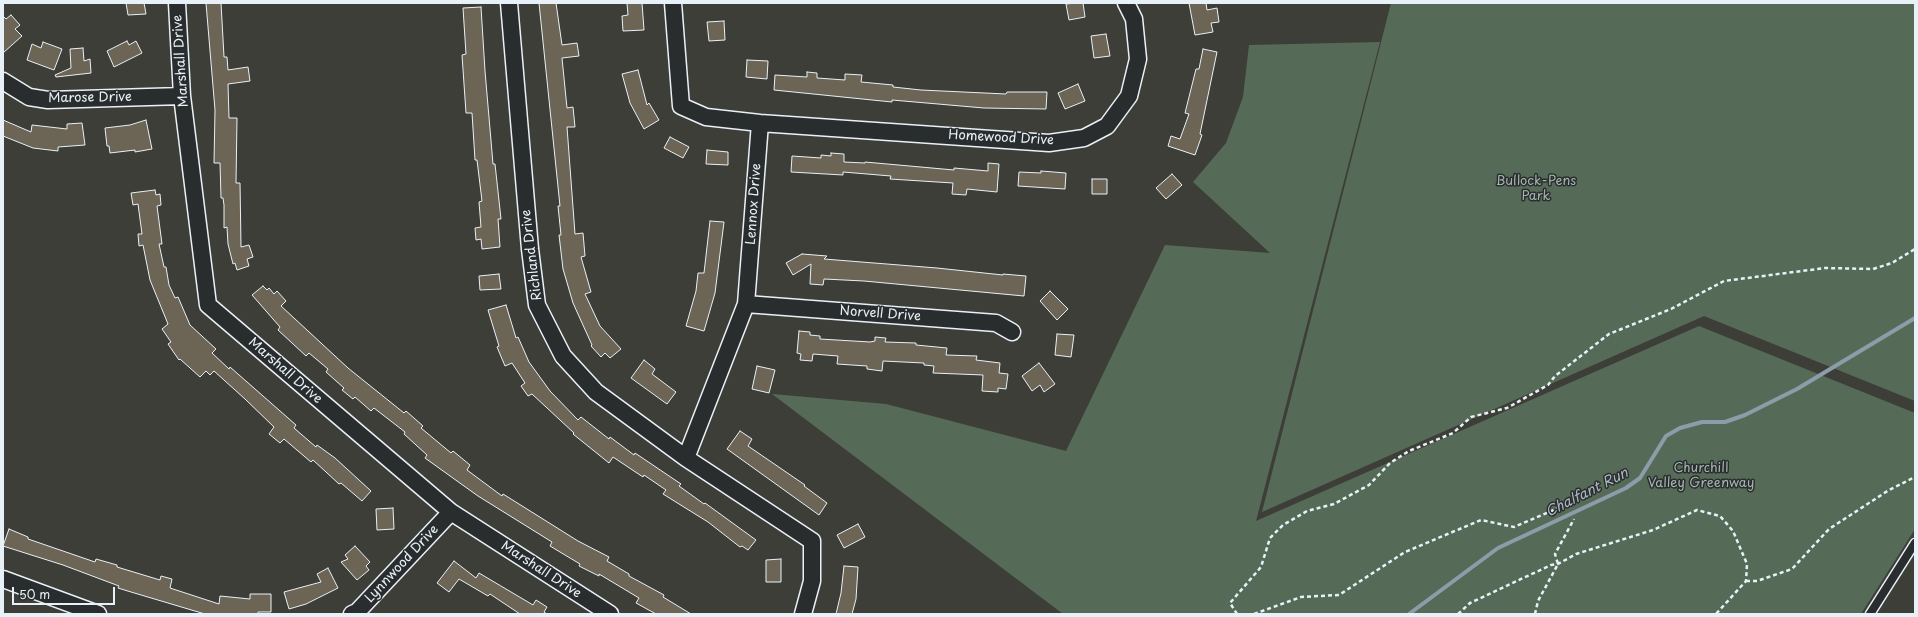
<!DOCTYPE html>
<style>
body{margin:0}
#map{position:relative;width:1918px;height:617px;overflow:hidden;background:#3e3e39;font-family:"Playpen Sans",sans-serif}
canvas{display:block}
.frame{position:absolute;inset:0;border:4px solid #e8f1f8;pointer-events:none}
.scale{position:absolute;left:12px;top:587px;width:103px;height:18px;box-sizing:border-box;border:2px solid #e8f1f8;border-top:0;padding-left:5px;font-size:12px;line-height:14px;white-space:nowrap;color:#e8f1f8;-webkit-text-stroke:3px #2a2d2e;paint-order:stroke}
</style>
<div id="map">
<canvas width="1918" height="617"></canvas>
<div class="frame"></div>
<div class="scale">50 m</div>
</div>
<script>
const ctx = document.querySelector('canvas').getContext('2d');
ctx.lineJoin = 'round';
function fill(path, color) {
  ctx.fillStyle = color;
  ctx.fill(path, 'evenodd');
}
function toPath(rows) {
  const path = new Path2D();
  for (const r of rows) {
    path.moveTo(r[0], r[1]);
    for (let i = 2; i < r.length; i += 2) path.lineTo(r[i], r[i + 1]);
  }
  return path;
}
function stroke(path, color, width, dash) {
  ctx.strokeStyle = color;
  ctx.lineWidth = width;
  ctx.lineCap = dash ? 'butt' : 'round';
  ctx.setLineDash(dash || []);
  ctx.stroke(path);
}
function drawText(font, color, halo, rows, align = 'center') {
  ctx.font = font + ' "Playpen Sans",sans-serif';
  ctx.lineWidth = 3;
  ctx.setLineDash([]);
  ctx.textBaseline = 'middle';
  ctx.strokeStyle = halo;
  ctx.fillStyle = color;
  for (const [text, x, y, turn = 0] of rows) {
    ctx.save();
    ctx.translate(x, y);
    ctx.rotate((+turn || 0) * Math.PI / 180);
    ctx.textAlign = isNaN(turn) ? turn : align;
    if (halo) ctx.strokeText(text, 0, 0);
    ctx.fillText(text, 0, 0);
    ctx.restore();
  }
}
const green = toPath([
 [1391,3,1915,3,1915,401,1704,316,1262,512],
 [1380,42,1256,521,1699,326,1915,413,1915,529,1861,614,1063,614,772,394,886,404,1066,451,1165,245,1270,253,1193,182,1226,143,1243,97,1249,45]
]);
const stream = toPath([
 [1409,614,1498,548,1626,488,1640,478,1666,436,1680,428,1702,422,1725,422,1745,415,1797,389,1915,318]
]);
const building = toPath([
 [126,3,144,3,146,14,128,15,126,3],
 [206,3,221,3,224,57,227,57,228,70,248,67,250,81,228,84,229,118,237,118,236,183,240,183,241,247,249,245,253,257,247,259,249,266,237,270,235,263,233,264,228,244,227,227,224,228,224,205,223,198,221,198,220,163,214,163,215,110,206,3],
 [539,3,556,3,562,45,577,43,579,56,562,58,567,108,573,107,575,127,567,127,575,234,583,233,585,256,581,257,591,292,585,294,600,326,621,349,610,358,605,353,601,357,591,346,592,345,573,303,563,269,559,235,561,235,558,206,560,206,539,3],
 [627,3,642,3,644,30,623,31,622,16,628,15,627,3],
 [1076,3,1083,3,1085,17,1069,20,1066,4,1076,3],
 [1189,3,1206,3,1207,10,1217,8,1219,22,1211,23,1213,32,1195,35,1189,3],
 [481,7,485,71,493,164,495,164,501,219,498,219,500,247,482,249,481,239,476,240,475,228,481,227,479,202,482,201,477,160,475,160,472,113,466,113,462,55,466,54,463,8,481,7],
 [11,15,20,25,15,29,22,36,3,53,3,16,6,19,11,15],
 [724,21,725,40,709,41,707,22,724,21],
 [1106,34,1110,56,1094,58,1091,36,1106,34],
 [127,41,129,45,136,41,142,53,114,67,107,51,127,41],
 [43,42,62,49,54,70,27,60,32,44,41,48,43,42],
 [83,48,84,61,90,59,91,73,56,77,55,75,71,68,70,49,83,48],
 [1203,49,1217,52,1200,134,1202,135,1195,155,1168,146,1171,136,1180,139,1189,114,1185,113,1196,69,1199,69,1203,49],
 [747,60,768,61,767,79,746,77,747,60],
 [638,70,647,105,649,103,659,120,644,129,630,103,622,74,638,70],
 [807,72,817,73,817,78,845,80,845,74,862,75,861,82,893,85,893,87,921,90,1006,94,1007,92,1047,92,1046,109,984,108,892,100,892,102,774,90,775,75,807,77,807,72],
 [1078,84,1085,101,1065,109,1058,93,1078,84],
 [3,120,31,132,32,125,67,129,67,124,82,123,85,145,58,147,58,151,33,148,3,136,3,120],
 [146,120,152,149,135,152,135,150,110,153,109,146,107,146,105,128,130,125,146,120],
 [670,137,689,147,683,158,664,148,670,137],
 [707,150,728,152,728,165,706,164,707,150],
 [831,153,844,154,844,162,865,163,865,162,954,170,954,168,988,171,988,163,999,164,997,192,967,189,966,195,952,194,953,183,890,179,891,176,843,172,843,175,791,172,792,156,821,158,821,155,831,156,831,153],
 [1041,171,1066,173,1065,189,1018,186,1019,172,1041,173,1041,171],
 [1172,174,1182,185,1166,199,1156,188,1172,174],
 [1092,179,1107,179,1107,194,1092,194,1092,179],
 [155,190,156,195,160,194,161,205,157,206,162,244,159,244,164,267,166,267,169,285,175,298,178,297,190,325,216,349,212,353,229,369,230,367,296,425,294,428,316,447,317,445,335,458,371,491,362,501,341,483,339,484,313,460,311,462,284,439,280,443,269,434,274,427,245,399,214,371,210,375,206,371,200,377,180,359,179,360,168,344,171,342,162,329,168,324,150,280,143,245,139,246,138,234,142,234,138,204,133,205,131,193,155,190],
 [710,221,724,222,715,293,704,331,686,326,696,291,698,273,704,273,710,221],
 [802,254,827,256,824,259,937,268,1003,275,1003,274,1026,276,1024,296,864,281,824,279,823,285,810,284,811,264,793,275,786,263,802,254],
 [499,274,501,289,480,290,479,276,499,274],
 [263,286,267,290,269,288,274,294,277,291,286,301,281,306,348,368,404,413,406,411,423,426,421,428,451,453,453,451,470,465,467,470,502,496,503,494,578,541,609,557,607,561,629,574,629,576,664,595,663,597,691,614,656,614,636,603,639,598,599,574,599,576,579,566,580,564,550,546,552,542,478,496,425,458,427,455,404,434,405,432,374,408,371,411,355,397,353,399,342,390,344,388,326,372,328,369,309,353,306,356,278,330,280,327,252,295,263,286],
 [1050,291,1068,309,1057,320,1040,301,1050,291],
 [506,305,516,338,518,337,529,362,550,391,578,420,581,417,609,439,610,437,634,455,635,453,681,484,679,486,704,504,705,503,756,540,748,550,742,546,740,547,708,522,663,494,666,490,644,475,643,477,613,457,609,463,573,434,574,433,532,394,528,396,521,386,525,383,512,363,505,366,497,347,499,346,488,310,506,305],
 [799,331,810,332,810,335,820,336,820,339,870,342,875,341,875,337,886,338,885,342,916,343,916,345,947,348,946,355,977,356,976,360,1000,363,999,373,1008,374,1006,389,998,388,998,392,982,391,983,375,933,373,934,366,924,365,924,363,883,361,882,371,867,369,867,366,837,364,838,356,813,354,812,361,800,360,801,354,797,353,799,331],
 [1057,334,1074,335,1071,357,1055,355,1057,334],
 [644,360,655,369,652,374,676,392,667,404,631,378,644,360],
 [1039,363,1055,384,1044,392,1040,385,1032,391,1022,376,1039,363],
 [757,366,775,370,769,393,752,389,757,366],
 [740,431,752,439,748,446,805,485,804,486,827,503,819,515,727,449,740,431],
 [393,508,394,529,377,530,376,509,393,508],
 [858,524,865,537,844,548,837,535,858,524],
 [9,529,28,537,28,539,95,562,96,559,117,565,117,567,160,580,161,576,172,579,170,588,219,604,220,596,250,599,250,594,271,594,271,612,258,612,258,614,205,614,131,592,118,588,119,586,63,565,3,546,9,529],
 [355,546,370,562,366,566,369,570,357,580,341,562,348,559,345,555,355,546],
 [781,559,781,582,766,582,766,560,781,559],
 [454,561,476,578,479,573,533,605,536,600,547,607,544,612,547,614,520,614,490,594,488,596,459,579,449,592,437,583,454,561],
 [844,566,858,567,856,599,852,614,836,614,841,593,844,566],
 [328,568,338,588,306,604,289,609,284,592,321,582,317,574,328,568]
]);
const path = toPath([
 [1746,581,1757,581,1792,569,1829,529,1889,490,1915,477],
 [1237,614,1230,603,1261,567,1270,538,1283,525,1307,511,1334,504,1369,485,1390,463,1409,451,1453,433,1471,417,1507,408,1548,385,1555,376,1609,334,1671,309,1724,281,1825,268,1873,269,1892,263,1915,249],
 [1254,614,1301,597,1339,595,1405,552,1481,520,1514,527,1563,506,1569,508],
 [1458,614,1470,603,1551,565,1558,564,1576,554,1653,530,1697,510,1720,516,1733,531,1747,564,1746,581,1716,614],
 [1535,614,1538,601,1558,564,1555,554,1574,519]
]);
const service = toPath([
 [1870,614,1915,543]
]);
const minor = toPath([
 [177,3,182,96,208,305,451,512,610,614],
 [509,3,530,249,537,305,563,356,596,392,686,458,812,541,812,581,803,614],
 [673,3,681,106,706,117,760,123,1049,143,1084,138,1107,126,1129,96,1138,59,1134,19,1126,3],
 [3,81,29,97,48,100,182,96],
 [746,304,996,323,1012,332],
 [686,458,746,304,760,123],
 [3,579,98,614],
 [352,614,357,612,451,512]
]);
const streetNames = [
 ["Marshall Drive",181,61,-94],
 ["Marose Drive",90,98,-1],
 ["Homewood Drive",1001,138,3],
 ["Lennox Drive",754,204,-86],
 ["Richland Drive",532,255,-97],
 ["Norvell Drive",880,314,4],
 ["Marshall Drive",285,371,41],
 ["Lynnwood Drive",402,564,-47],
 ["Marshall Drive",541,570,33]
];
const parkNames = [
 ["Bullock-Pens",1536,181],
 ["Park",1536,196],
 ["Churchill",1701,468],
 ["Valley Greenway",1701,483]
];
const waterNames = [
 ["Chalfant Run",1587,493,-27]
];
fill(green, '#566b57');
stroke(stream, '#8c9ca8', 4);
fill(building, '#6c6454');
stroke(building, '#e8f1f8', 1);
stroke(service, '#e8f1f8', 11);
stroke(minor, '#e8f1f8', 19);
stroke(path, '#e8f1f8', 2.5, [4, 3]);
stroke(service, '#2a2d2e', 8);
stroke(minor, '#2a2d2e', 16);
drawText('13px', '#e8f1f8', '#2a2d2e', streetNames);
drawText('13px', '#a6b5b0', '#2a2d2e', parkNames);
drawText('italic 14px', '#aab9c2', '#2a2d2e', waterNames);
</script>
